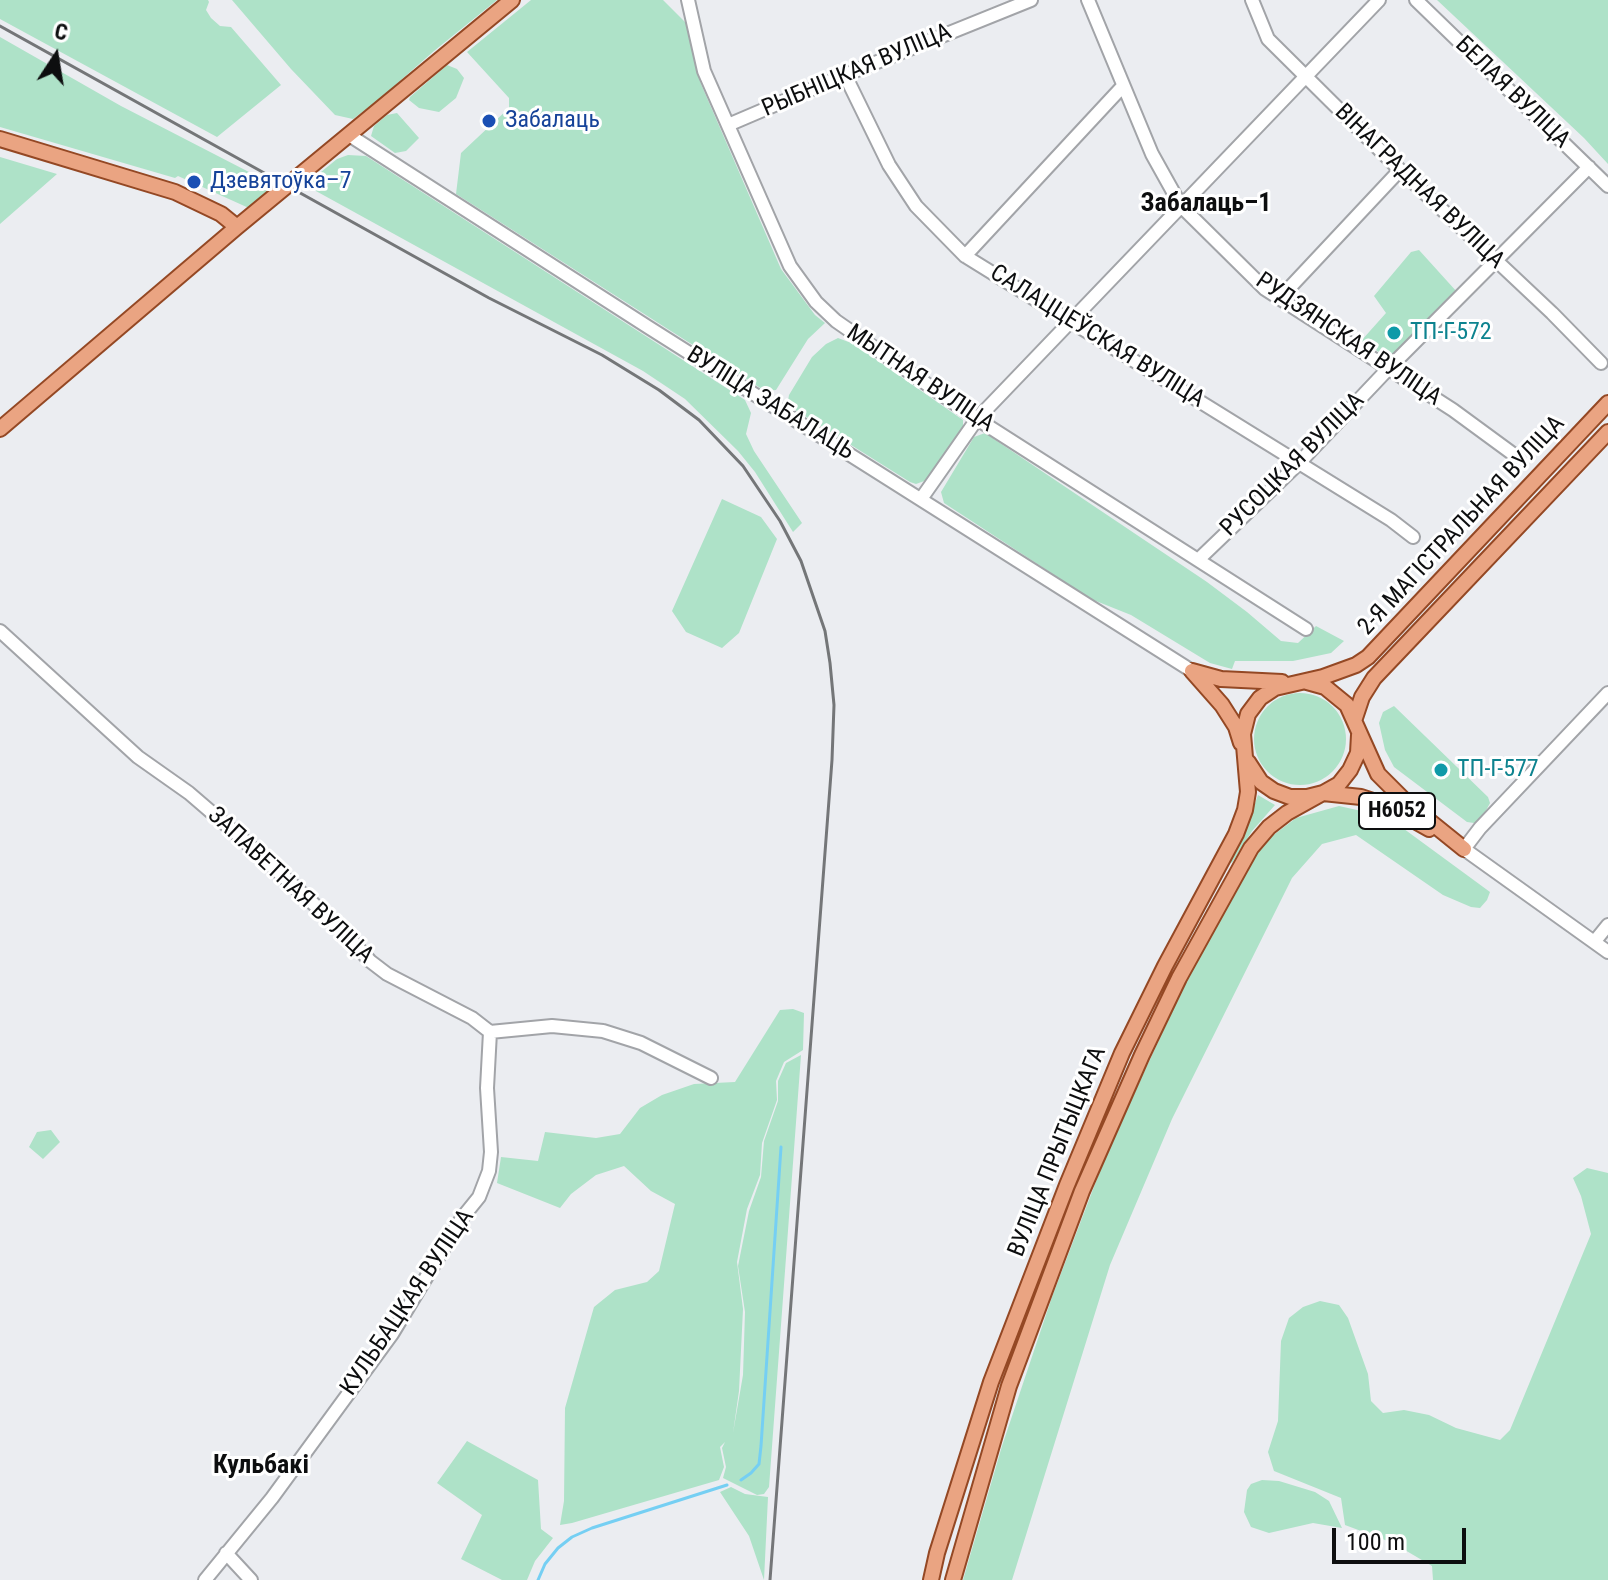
<!DOCTYPE html>
<meta charset="utf-8">
<style>
body{margin:0}
#map{position:relative;width:1608px;height:1580px;overflow:hidden;background:#ebedf1;font-family:"Roboto Condensed",sans-serif}
canvas{display:block}
.north{position:absolute;left:16px;top:16px;width:80px;height:80px;-webkit-text-stroke:6px #fff;paint-order:stroke;rotate:12deg;font-size:22px;font-weight:700;line-height:32px;text-align:center;color:#0d0e0f}
.north::after{content:'';display:block;margin:auto;width:28px;height:36px;background:#0d0e0f;clip-path:polygon(50% 0,100% 100%,50% 72%,0 100%)}
.scale{position:absolute;left:1332px;top:1528px;width:134px;height:36px;box-sizing:border-box;border:4px solid #0d0e0f;border-top:0;padding-left:10px;font-size:24px;line-height:28px;white-space:nowrap;color:#0d0e0f;-webkit-text-stroke:6px #fff;paint-order:stroke}
</style>
<div id="map">
<canvas width="1608" height="1580"></canvas>
<div class="north">С</div>
<div class="scale">100 m</div>
</div>
<script>
const ctx = document.querySelector('canvas').getContext('2d');
ctx.lineJoin = 'round';
function fill(path, color) {
  ctx.fillStyle = color;
  ctx.fill(path, 'evenodd');
}
function toPath(rows) {
  const path = new Path2D();
  for (const r of rows) {
    if (r.length === 3) {
      path.moveTo(r[0] + r[2], r[1]);
      path.arc(r[0], r[1], r[2], 0, 2 * Math.PI);
      continue;
    }
    path.moveTo(r[0], r[1]);
    for (let i = 2; i < r.length; i += 2) path.lineTo(r[i], r[i + 1]);
  }
  return path;
}
function stroke(path, color, width, dash) {
  ctx.strokeStyle = color;
  ctx.lineWidth = width;
  ctx.lineCap = dash ? 'butt' : 'round';
  ctx.setLineDash(dash || []);
  ctx.stroke(path);
}
function drawText(font, color, halo, rows, align = 'center') {
  ctx.font = font + ' "Roboto Condensed",sans-serif';
  ctx.lineWidth = 6;
  ctx.setLineDash([]);
  ctx.textBaseline = 'middle';
  ctx.strokeStyle = halo;
  ctx.fillStyle = color;
  for (const [text, x, y, turn = 0] of rows) {
    ctx.save();
    ctx.translate(x, y);
    ctx.rotate((+turn || 0) * Math.PI / 180);
    ctx.textAlign = isNaN(turn) ? turn : align;
    if (halo) ctx.strokeText(text, 0, 0);
    ctx.fillText(text, 0, 0);
    ctx.restore();
  }
}
const green = toPath([
 [0,0,208,0,209,2,206,10,211,18,220,26,231,27,281,85,217,137,0,19],
 [232,0,497,0,434,51,377,101,353,119,335,115,291,69],
 [531,0,663,0,688,25,701,84,781,269,815,315,825,323,808,339,776,390,765,391,456,194,461,153,509,108,509,98,467,52],
 [1437,0,1608,0,1608,164,1584,138],
 [0,37,121,106,278,187,251,209,178,176,175,178,0,127],
 [447,65,457,69,464,78,456,98,439,112,419,108,409,100,410,97],
 [397,113,419,138,406,151,395,153,371,136,374,126,387,115],
 [348,155,366,156,745,400,751,413,746,434,754,451,802,523,793,532,755,472,738,451,685,399,643,371,305,185,337,159],
 [0,157,57,174,0,224],
 [1419,250,1457,292,1393,355,1387,357,1361,341,1386,313,1374,296,1411,252],
 [838,338,854,344,963,420,963,427,927,480,916,484,910,482,792,408,788,401,789,395,812,357,826,344],
 [985,433,1207,582,1247,612,1281,641,1298,643,1316,626,1344,641,1331,653,1293,661,1235,661,1232,669,1210,663,1131,615,1091,599,944,503,941,492,974,437],
 [722,499,761,517,777,539,739,633,722,648,686,632,672,611],
 [1300,739,46],
 [1394,706,1488,797,1490,803,1482,818,1474,823,1467,822,1394,767,1385,750,1379,723,1383,712],
 [1258,795,1275,805,1252,831,1232,863,1229,861,1246,828],
 [1339,806,1375,814,1400,826,1490,892,1487,900,1480,908,1471,907,1443,895,1356,835,1322,844,1292,878,1172,1119,1110,1265,1012,1580,963,1580,1002,1446,1052,1297,1108,1150,1185,984,1247,865,1263,843,1296,818],
 [793,1009,804,1013,803,1050,784,1062,776,1081,777,1100,762,1143,760,1175,747,1209,737,1262,743,1309,739,1391,733,1433,743,1375,745,1312,738,1266,749,1211,761,1177,764,1141,778,1101,778,1081,786,1063,801,1055,769,1487,764,1494,757,1495,723,1478,726,1467,722,1448,725,1442,720,1447,724,1467,719,1480,572,1523,560,1525,564,1501,565,1408,594,1307,615,1290,647,1282,659,1271,675,1204,651,1191,624,1166,596,1175,571,1194,560,1208,497,1183,501,1157,538,1161,545,1132,596,1138,620,1134,640,1108,662,1095,694,1084,735,1082,780,1010],
 [51,1130,60,1142,43,1159,29,1147,37,1132],
 [1587,1168,1608,1173,1608,1580,1433,1580,1432,1566,1393,1543,1345,1525,1341,1498,1274,1471,1268,1452,1278,1421,1281,1341,1289,1318,1303,1307,1320,1301,1339,1305,1348,1318,1368,1374,1371,1401,1383,1413,1404,1410,1429,1415,1456,1428,1500,1440,1510,1430,1591,1234,1581,1196,1573,1178],
 [467,1441,538,1480,541,1529,553,1538,535,1561,527,1580,502,1580,461,1559,482,1515,437,1483],
 [1262,1480,1279,1481,1315,1492,1329,1501,1342,1528,1313,1523,1269,1533,1251,1527,1244,1512,1247,1490,1251,1484],
 [731,1487,745,1494,768,1497,764,1580,749,1536,720,1492]
]);
const stream = toPath([
 [741,1480,751,1473,759,1464,761,1446,781,1147],
 [538,1580,545,1564,558,1548,572,1537,592,1528,727,1485]
]);
const minor = toPath([
 [688,0,704,71,790,266,816,302,836,321,977,419,1306,629],
 [1088,0,1152,154,1181,206,1265,289,1453,410,1513,454],
 [1252,0,1268,39,1400,170,1552,313,1601,363],
 [1416,0,1608,186],
 [845,75,889,165,916,206,965,256,1391,520,1413,537],
 [728,125,845,75,1031,0],
 [349,135,648,327,1192,671],
 [965,256,1123,86],
 [1280,298,1400,170],
 [921,499,977,419,1379,0],
 [1199,559,1299,463,1388,369,1589,167],
 [0,631,138,757,189,793,239,836,340,928,370,961,387,974,472,1018,490,1032,552,1026,603,1031,641,1043,711,1078],
 [1608,693,1480,828,1464,849,1608,952],
 [1595,941,1608,925],
 [226,1553,251,1580],
 [205,1580,272,1498,392,1334,462,1218,479,1197,489,1171,491,1152,487,1088,490,1032]
]);
const major = toPath([
 [0,139,175,192,221,214,237,227],
 [0,429,237,227,512,0],
 [1192,671,1221,679,1282,682],
 [1192,671,1222,705,1236,727,1241,743],
 [1307,682,1325,687,1347,705,1378,774,1407,803,1464,849],
 [1355,718,1362,697,1374,678,1608,432],
 [1248,762,1261,782,1274,791,1290,797,1307,797,1323,793,1339,784,1350,770,1358,753,1359,735],
 [1323,793,1361,797,1388,806,1429,829],
 [931,1580,937,1553,991,1382,1067,1185,1122,1053,1165,966,1236,834,1245,810,1248,792,1243,734,1248,714,1260,698,1275,688,1323,677,1356,665,1368,657,1608,403],
 [953,1580,1009,1386,1082,1191,1142,1055,1179,978,1251,848,1269,827,1287,813,1323,793]
]);
const rail = toPath([
 [0,26,489,298,602,355,659,390,699,420,743,466,780,521,801,561,825,631,830,663,834,705,832,760,770,1580]
]);
const markers = [
 [489,121,8,"#1a4fb4"],
 [194,182,8,"#1a4fb4"],
 [1394,333,8,"#0f9aa8"],
 [1441,770,8,"#0f9aa8"]
];
const shields = [
 [1397,811,76]
];
const shieldNames = [
 ["Н6052",1397,811]
];
const streetNames = [
 ["РЫБНІЦКАЯ ВУЛІЦА",857,71,-23],
 ["БЕЛАЯ ВУЛІЦА",1512,93,44],
 ["ВІНАГРАДНАЯ ВУЛІЦА",1419,187,44],
 ["САЛАЦЦЕЎСКАЯ ВУЛІЦА",1097,337,32],
 ["РУДЗЯНСКАЯ ВУЛІЦА",1348,340,34],
 ["МЫТНАЯ ВУЛІЦА",920,379,34],
 ["ВУЛІЦА ЗАБАЛАЦЬ",770,404,32],
 ["РУСОЦКАЯ ВУЛІЦА",1293,465,-45],
 ["2-Я МАГІСТРАЛЬНАЯ ВУЛІЦА",1462,526,-47],
 ["ЗАПАВЕТНАЯ ВУЛІЦА",290,886,43],
 ["ВУЛІЦА ПРЫТЫЦКАГА",1058,1152,-68],
 ["КУЛЬБАЦКАЯ ВУЛІЦА",408,1303,-56]
];
const transitNames = [
 ["Забалаць",505,121],
 ["Дзевятоўка–7",210,182]
];
const cultureNames = [
 ["ТП-Г-572",1410,333],
 ["ТП-Г-577",1457,770]
];
const neighbourhoodNames = [
 ["Забалаць–1",1206,204],
 ["Кульбакі",261,1466]
];
fill(green, '#aee2c8');
stroke(stream, '#75cff3', 3);
stroke(minor, '#a2a4a8', 16);
stroke(major, '#944824', 18);
stroke(minor, '#fff', 12);
stroke(major, '#eaa482', 14);
stroke(rail, '#747678', 3);
for (const [x, y, r, color] of markers) {
  const dot = new Path2D();
  dot.arc(x, y, r, 0, 2 * Math.PI);
  ctx.fillStyle = color;
  ctx.fill(dot);
  stroke(dot, '#fff', 3);
}
for (const [x, y, w] of shields) {
  const box = new Path2D();
  box.roundRect(x - w / 2, y - 18, w, 36, 6);
  ctx.fillStyle = '#fff';
  ctx.fill(box);
  stroke(box, '#0d0e0f', 2);
}
drawText('bold 22px', '#0d0e0f', null, shieldNames);
drawText('24px', '#0d0e0f', '#fff', streetNames);
drawText('24px', '#164399', '#fff', transitNames, 'left');
drawText('24px', '#0d838f', '#fff', cultureNames, 'left');
drawText('bold 26px', '#0d0e0f', '#fff', neighbourhoodNames);
</script>
